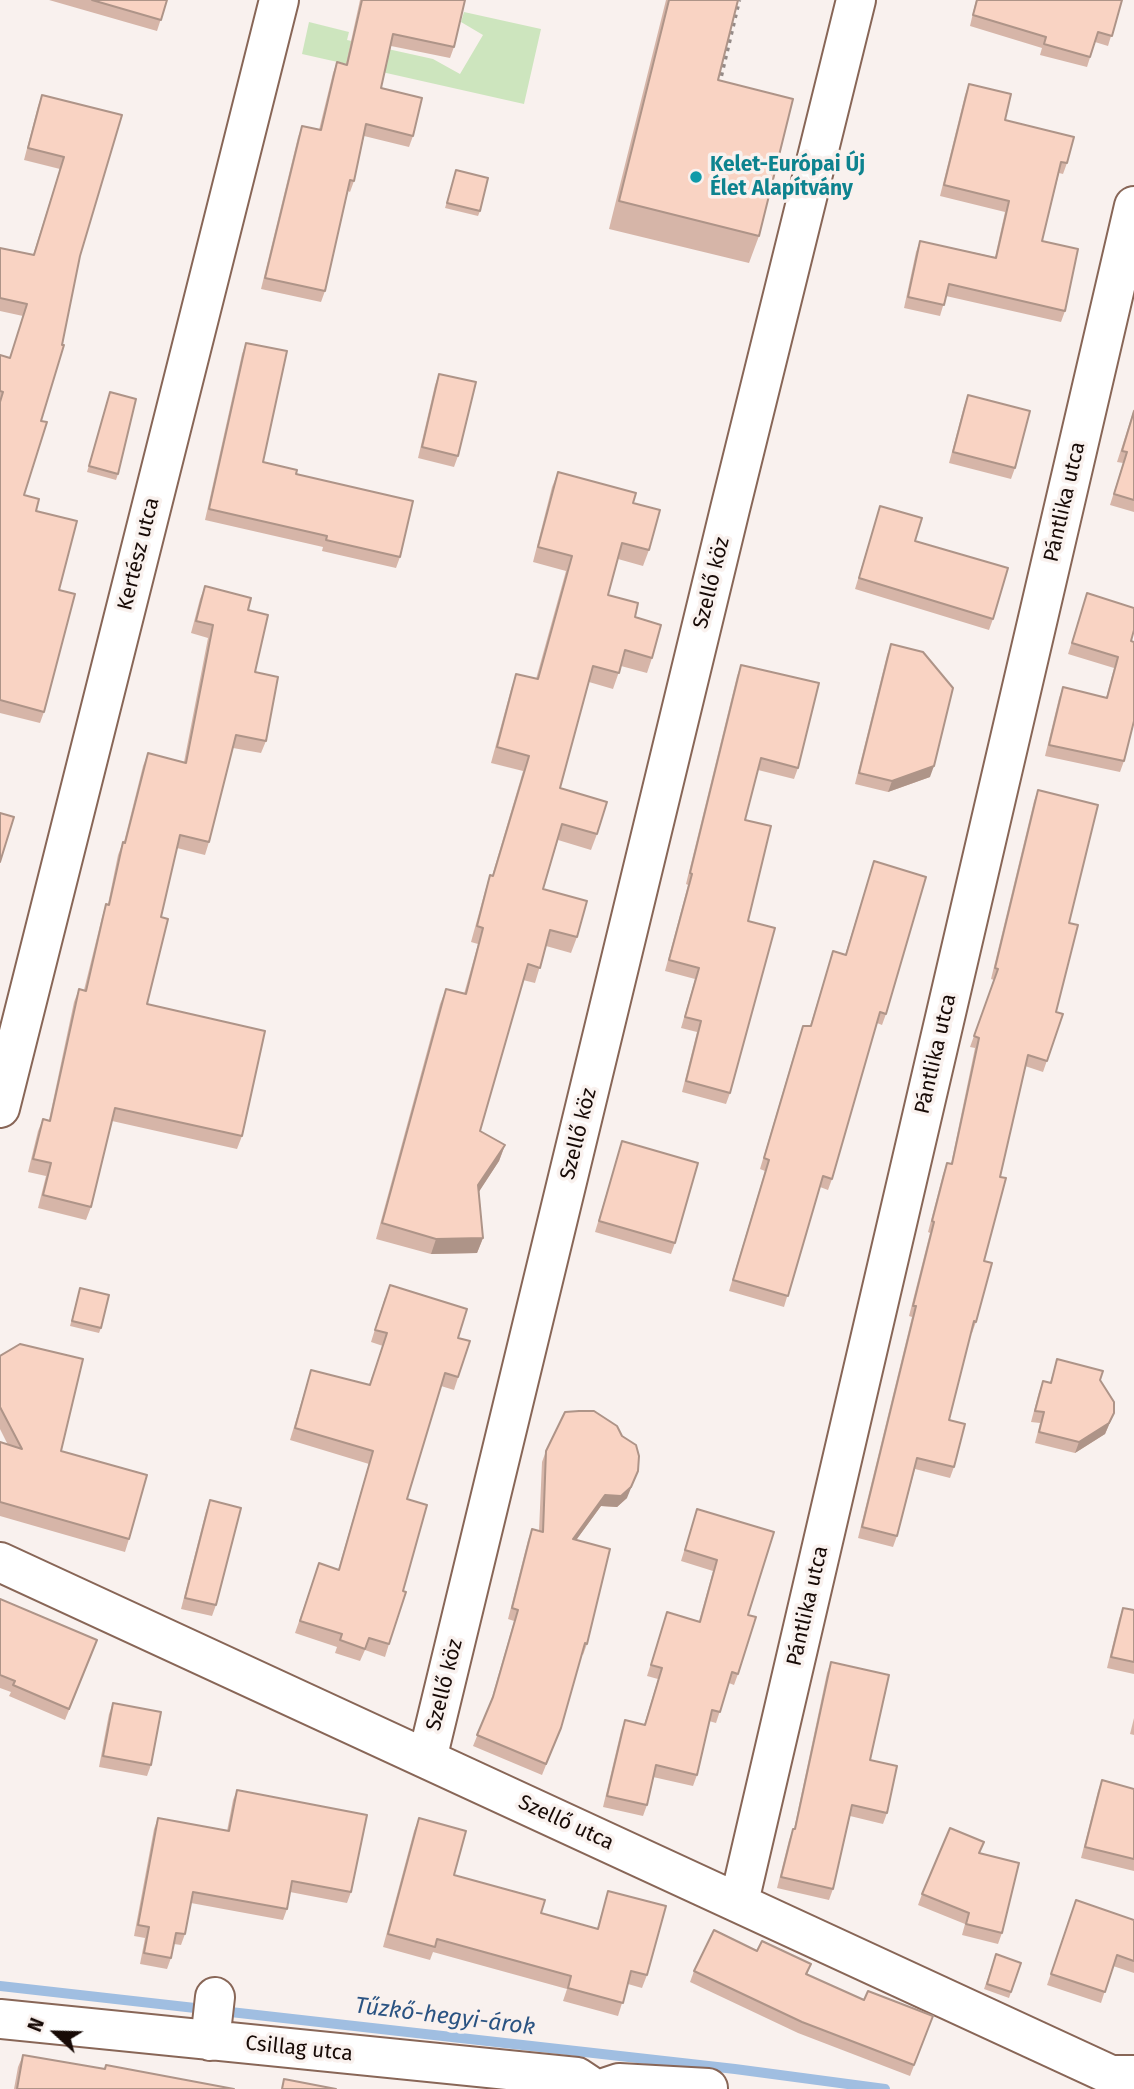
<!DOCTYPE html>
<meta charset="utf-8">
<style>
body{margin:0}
#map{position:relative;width:1134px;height:2089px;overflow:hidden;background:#f9f1ee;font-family:"Fira Sans",sans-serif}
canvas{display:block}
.north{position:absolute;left:21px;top:1998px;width:70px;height:70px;-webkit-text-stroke:5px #f9f1ee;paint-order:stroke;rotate:292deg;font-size:19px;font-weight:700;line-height:28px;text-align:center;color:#170a06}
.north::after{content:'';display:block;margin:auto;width:24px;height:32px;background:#170a06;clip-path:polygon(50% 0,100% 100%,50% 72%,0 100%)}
</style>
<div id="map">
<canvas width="1134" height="2089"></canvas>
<div class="north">N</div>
</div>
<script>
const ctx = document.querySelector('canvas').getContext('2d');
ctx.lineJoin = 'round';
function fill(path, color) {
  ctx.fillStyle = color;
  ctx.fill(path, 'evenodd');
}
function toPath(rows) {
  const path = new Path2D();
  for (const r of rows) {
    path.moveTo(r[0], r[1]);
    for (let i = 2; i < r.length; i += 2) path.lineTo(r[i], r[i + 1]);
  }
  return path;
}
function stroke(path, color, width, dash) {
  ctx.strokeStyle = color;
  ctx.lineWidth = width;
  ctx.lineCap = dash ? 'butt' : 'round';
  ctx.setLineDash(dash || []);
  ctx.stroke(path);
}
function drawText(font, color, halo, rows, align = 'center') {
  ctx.font = font + ' "Fira Sans",sans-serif';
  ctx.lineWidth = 7;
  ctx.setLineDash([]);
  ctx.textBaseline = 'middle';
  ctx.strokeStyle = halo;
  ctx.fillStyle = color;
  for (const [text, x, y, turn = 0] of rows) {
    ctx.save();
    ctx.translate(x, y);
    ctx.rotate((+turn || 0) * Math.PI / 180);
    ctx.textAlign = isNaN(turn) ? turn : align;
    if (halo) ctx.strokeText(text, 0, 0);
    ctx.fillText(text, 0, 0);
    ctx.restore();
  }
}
const green = toPath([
 [464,12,541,29,524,104,302,54,309,22,349,32,347,40,433,59,460,74,483,35,461,22]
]);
const stream = toPath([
 [0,1986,735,2069,885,2089]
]);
const path = toPath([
 [719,84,739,0]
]);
const minor = toPath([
 [0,1108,279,0],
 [0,1562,1111,2075,1134,2075],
 [427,1759,730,509,856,0],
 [739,1902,1134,206],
 [0,2019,577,2077,595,2089],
 [210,2041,215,1997],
 [601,2089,619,2083,708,2088]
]);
const wall = toPath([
 [49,0,167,0,157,31],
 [360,0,465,0,454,47,450,58,391,46,381,88,413,136,409,147,364,136,354,181,350,192,348,191,325,291,321,302,261,289,298,137,302,126,319,130,333,73,337,62,346,64],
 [666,0,738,0,718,80,759,236,749,263,609,229],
 [976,0,1122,0,1108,46,1095,42,1087,67,1040,55,1042,48,970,26],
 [969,84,1005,120,1067,163,1063,174,1059,173,1042,241,1065,311,1061,322,946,296,940,316,904,308,916,252,920,241,995,257,1005,212,940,196,965,95],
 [42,95,122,115,80,256,24,495,36,511,59,590,44,712,40,723,0,713,0,355,10,358,23,316,0,311,0,248,33,255,60,169,24,160,38,106],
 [456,170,480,211,478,216,445,208],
 [246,343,263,462,296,474,400,557,396,568,322,551,323,547,205,520,242,354],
 [439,374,458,456,454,467,418,458,435,385],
 [968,395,1015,468,1011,479,949,463,964,406],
 [108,398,118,474,116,480,87,472],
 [1134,409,1134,512,1110,505,1123,463,1117,462],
 [558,472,633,503,649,550,643,566,618,559,608,595,635,617,652,658,647,673,621,666,613,689,589,682,560,788,597,834,591,850,558,840,543,889,577,937,571,953,546,946,535,983,523,980,480,1131,505,1145,499,1161,479,1191,483,1238,477,1253,431,1254,376,1239,440,1004,446,989,464,994,478,944,471,942,485,891,490,875,492,876,523,771,491,763,511,689,516,674,536,679,566,571,533,562,552,487],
 [880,506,993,619,989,630,855,589],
 [205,586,248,610,255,672,266,741,261,753,233,748,209,842,205,855,177,848,161,917,147,1004,242,1136,237,1149,112,1121,91,1207,86,1220,38,1208,46,1176,28,1172,38,1131,43,1119,49,1120,74,1002,79,989,84,990,102,917,106,904,108,904,118,855,123,842,124,842,143,766,148,753,184,762,208,638,191,633,200,599],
 [1087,593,1131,641,1124,761,1120,772,1045,756,1059,698,1063,687,1106,698,1114,668,1068,654],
 [891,644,930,777,888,792,855,784,887,655],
 [741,665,798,768,794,779,758,770,745,820,748,921,730,1093,726,1104,682,1092,697,1032,681,1028,695,979,665,971,688,885,686,884,737,676],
 [1038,790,1069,923,1056,1012,1063,1014,1043,1072,1025,1066,1000,1177,984,1261,976,1322,972,1333,971,1332,949,1420,954,1467,950,1478,915,1469,897,1536,893,1547,858,1538,912,1317,909,1316,930,1233,928,1232,943,1174,947,1163,951,1164,975,1048,970,1047,994,980,991,979,1034,801],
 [874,861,886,1014,882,1025,877,1023,832,1179,828,1190,820,1187,784,1307,729,1291,765,1171,760,1169,799,1037,803,1026,810,1026,833,951,845,955],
 [622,1141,675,1243,671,1254,595,1232],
 [80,1288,101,1328,99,1333,70,1326],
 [385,1297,458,1338,470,1341,454,1390,441,1386,407,1499,403,1591,389,1644,385,1657,365,1650,360,1661,335,1653,337,1647,295,1633,319,1563,338,1570,369,1464,290,1440,311,1370,369,1385,383,1346,371,1342],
 [0,1356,61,1451,129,1539,125,1552,0,1516,0,1442,8,1445,0,1429],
 [1057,1359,1100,1380,1114,1413,1105,1434,1075,1453,1035,1443,1040,1423,1031,1422,1039,1392,1043,1381,1050,1383],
 [546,1451,627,1498,617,1507,601,1506,576,1540,587,1644,583,1655,582,1654,561,1728,542,1775,473,1746,490,1704,514,1621,508,1619,528,1540,532,1529,539,1531,542,1462],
 [210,1500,216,1605,212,1616,181,1609,206,1511],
 [697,1509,748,1615,738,1674,734,1685,729,1683,716,1723,709,1721,697,1775,693,1786,653,1777,647,1805,643,1816,603,1807,621,1731,625,1720,644,1725,658,1679,647,1676,667,1612,699,1621,713,1571,681,1561],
 [0,1599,93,1651,65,1720,9,1696,11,1692,0,1688],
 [1123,1608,1134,1610,1134,1674,1107,1668,1119,1619],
 [831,1662,870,1760,887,1813,883,1824,850,1816,833,1889,829,1900,777,1888,789,1840,793,1829,794,1829,827,1673],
 [113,1703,151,1765,147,1776,99,1767,109,1714],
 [1134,1718,1134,1735,1130,1734],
 [1102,1780,1134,1789,1134,1871,1081,1858,1098,1791],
 [237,1790,351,1892,347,1903,290,1892,287,1909,283,1920,191,1903,185,1934,181,1945,174,1944,171,1958,167,1969,140,1964,145,1938,134,1936,154,1829,158,1818,227,1831,233,1800],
 [419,1818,454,1875,541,1913,597,1929,608,1891,647,1975,642,1988,628,1984,618,2016,563,2001,567,1989,433,1952,430,1960,383,1947,414,1831],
 [980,1853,1002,1933,998,1944,962,1935,965,1924,918,1905,922,1894],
 [1076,1900,1134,1920,1134,1973,1113,1966,1101,2003,1047,1985],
 [757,1951,811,1964,807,1975,864,2000,933,2016,910,2076,798,2033,690,1982,694,1971],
 [996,1954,1021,1963,1009,1998,984,1989],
 [23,2055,104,2069,106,2065,234,2089,14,2089,18,2067]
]);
const shadedWall = toPath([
 [934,766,930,777,888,792,892,781],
 [505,1145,499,1161,473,1201,478,1185],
 [483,1238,477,1253,431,1254,436,1239],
 [1114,1413,1105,1434,1075,1453,1079,1442],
 [638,1471,627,1498,617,1507,601,1506,569,1550,573,1539,605,1495]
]);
const building = toPath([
 [92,0,167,0,161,20,92,0],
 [362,0,465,0,454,47,393,34,381,88,422,98,413,136,366,124,354,181,350,180,325,291,265,278,302,126,321,130,337,62,347,65,362,0],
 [669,0,738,0,718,80,793,99,759,236,619,201,669,0],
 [977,0,1122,0,1112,36,1098,32,1090,57,1044,44,1046,37,973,15,977,0],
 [969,84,1011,94,1005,120,1074,137,1067,163,1061,162,1042,241,1078,249,1065,311,949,284,944,305,908,297,920,241,996,258,1009,201,944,185,969,84],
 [42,95,122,115,80,256,62,345,64,345,41,421,47,422,24,495,39,499,36,511,77,521,59,590,75,594,44,712,0,700,0,402,3,392,0,391,0,355,10,358,27,304,0,298,0,248,34,255,64,157,28,148,42,95],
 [456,170,488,178,480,211,447,203,456,170],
 [246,343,287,351,263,462,297,470,296,474,413,501,400,557,326,540,327,536,209,509,246,343],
 [439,374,476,382,458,456,422,447,439,374],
 [110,392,136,399,118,474,89,466,110,392],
 [968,395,1030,411,1015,468,953,452,968,395],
 [1134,411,1134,500,1114,494,1127,452,1122,451,1134,411],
 [558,472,636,493,633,503,660,510,649,550,622,543,608,595,638,603,635,617,661,625,652,658,625,650,619,673,593,666,560,788,607,802,597,834,562,824,543,889,587,901,577,937,550,930,540,968,528,964,480,1131,505,1145,478,1185,483,1238,436,1239,382,1223,446,989,466,994,483,928,477,926,490,875,493,876,529,756,497,747,516,674,538,679,572,556,538,547,558,472],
 [880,506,922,518,915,541,1008,568,993,619,859,578,880,506],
 [205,586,251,598,248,610,268,615,255,672,278,677,266,741,236,735,209,842,180,835,161,917,168,919,147,1004,265,1031,242,1136,115,1108,91,1207,43,1195,51,1163,33,1159,43,1119,50,1121,79,989,86,991,106,904,109,905,123,842,125,843,148,753,186,763,213,625,196,621,205,586],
 [1087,593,1134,608,1134,630,1131,641,1134,642,1134,721,1124,761,1049,745,1063,687,1107,698,1118,657,1072,643,1087,593],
 [891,644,923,652,953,688,934,766,892,781,859,773,891,644],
 [741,665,819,683,798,768,761,758,745,820,771,826,748,921,775,928,730,1093,686,1081,701,1021,685,1017,699,968,669,960,692,874,690,873,741,665],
 [1038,790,1098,805,1069,923,1078,925,1056,1012,1063,1014,1047,1061,1028,1055,1000,1177,1006,1178,984,1261,992,1263,976,1322,974,1321,949,1420,965,1424,954,1467,917,1458,897,1536,862,1527,916,1306,913,1306,934,1222,932,1221,947,1163,952,1164,979,1038,974,1036,998,969,995,968,1038,790],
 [0,813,14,817,0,862,0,813],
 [874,861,926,877,886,1014,880,1012,832,1179,823,1176,788,1296,733,1280,769,1160,764,1158,803,1026,811,1026,833,951,846,955,874,861],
 [622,1141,698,1163,675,1243,599,1221,622,1141],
 [390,1285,467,1309,458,1338,470,1341,458,1377,445,1373,407,1499,427,1505,403,1591,406,1592,389,1644,369,1638,365,1649,340,1640,342,1634,300,1621,319,1563,339,1570,373,1451,295,1428,311,1370,370,1385,387,1333,375,1330,390,1285],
 [80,1288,109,1295,101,1328,72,1321,80,1288],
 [20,1344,83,1359,61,1451,147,1475,129,1539,0,1502,0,1442,22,1449,0,1407,0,1356,20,1344],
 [1057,1359,1103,1371,1100,1380,1114,1402,1114,1413,1109,1423,1079,1442,1039,1432,1044,1412,1035,1411,1043,1381,1051,1383,1057,1359],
 [579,1411,594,1411,617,1426,622,1436,636,1445,639,1456,638,1471,631,1487,621,1496,605,1495,573,1539,610,1549,587,1644,585,1643,561,1728,546,1764,477,1735,493,1697,518,1610,512,1608,532,1529,543,1532,546,1451,565,1412,579,1411],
 [210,1500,241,1508,216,1605,185,1598,210,1500],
 [697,1509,774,1532,748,1615,756,1617,738,1674,732,1672,720,1712,712,1710,697,1775,656,1765,647,1805,607,1796,625,1720,645,1725,662,1668,651,1665,667,1612,700,1622,717,1560,685,1550,697,1509],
 [0,1599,97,1640,69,1709,13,1685,15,1681,0,1675,0,1599],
 [1123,1608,1134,1610,1134,1662,1111,1657,1123,1608],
 [831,1662,889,1675,870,1760,897,1766,887,1813,852,1805,833,1889,781,1877,793,1829,795,1829,831,1662],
 [113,1703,161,1712,151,1765,103,1756,113,1703],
 [1102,1780,1134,1789,1134,1859,1085,1847,1102,1780],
 [237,1790,367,1815,351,1892,292,1881,287,1909,193,1892,185,1934,176,1933,171,1958,144,1953,149,1927,138,1925,158,1818,229,1831,237,1790],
 [419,1818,466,1831,454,1875,545,1900,541,1913,598,1929,608,1891,666,1906,647,1975,631,1971,623,2003,568,1988,571,1976,437,1939,435,1947,388,1934,419,1818],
 [950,1828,984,1842,979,1853,1019,1863,1002,1933,966,1924,969,1913,922,1894,950,1828],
 [1076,1900,1134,1920,1134,1961,1117,1955,1105,1992,1051,1974,1076,1900],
 [714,1930,757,1951,762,1941,811,1964,806,1974,864,2000,868,1991,933,2016,914,2065,802,2022,694,1971,714,1930],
 [996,1954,1021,1963,1011,1992,987,1984,996,1954],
 [23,2055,105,2069,106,2065,234,2089,17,2089,23,2055],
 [284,2079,336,2089,282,2089,284,2079]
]);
const markers = [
 [696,177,7,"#0f9aa8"]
];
const cultureNames = [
 ["Kelet-Európai Új",710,165],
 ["Élet Alapítvány",710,189]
];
const streetNames = [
 ["Pántlika utca",1065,502,-77],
 ["Kertész utca",139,554,-76],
 ["Szellő köz",712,583,-76],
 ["Pántlika utca",936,1054,-77],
 ["Szellő köz",579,1134,-76],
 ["Pántlika utca",808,1606,-77],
 ["Szellő köz",445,1685,-76],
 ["Szellő utca",566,1823,25],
 ["Csillag utca",299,2049,6]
];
const waterNames = [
 ["Tűzkő-hegyi-árok",445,2017,7]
];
fill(green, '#cde5be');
stroke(stream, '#a0bee1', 10);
stroke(minor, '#886657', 42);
stroke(path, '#958b88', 4.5, [3.5, 5]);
stroke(minor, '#fff', 38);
fill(wall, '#d6b5a8');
fill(shadedWall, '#ae9488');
fill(building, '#f9d3c3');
stroke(building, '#ae9488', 2);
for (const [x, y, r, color] of markers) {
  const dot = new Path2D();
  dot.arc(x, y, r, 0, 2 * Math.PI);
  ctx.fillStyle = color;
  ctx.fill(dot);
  stroke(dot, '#f9f1ee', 2.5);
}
drawText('bold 21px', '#0d838f', '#f9f1ee', cultureNames, 'left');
drawText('21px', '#170a06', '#f9f1ee', streetNames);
drawText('italic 23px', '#2a5382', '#f9f1ee', waterNames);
</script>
